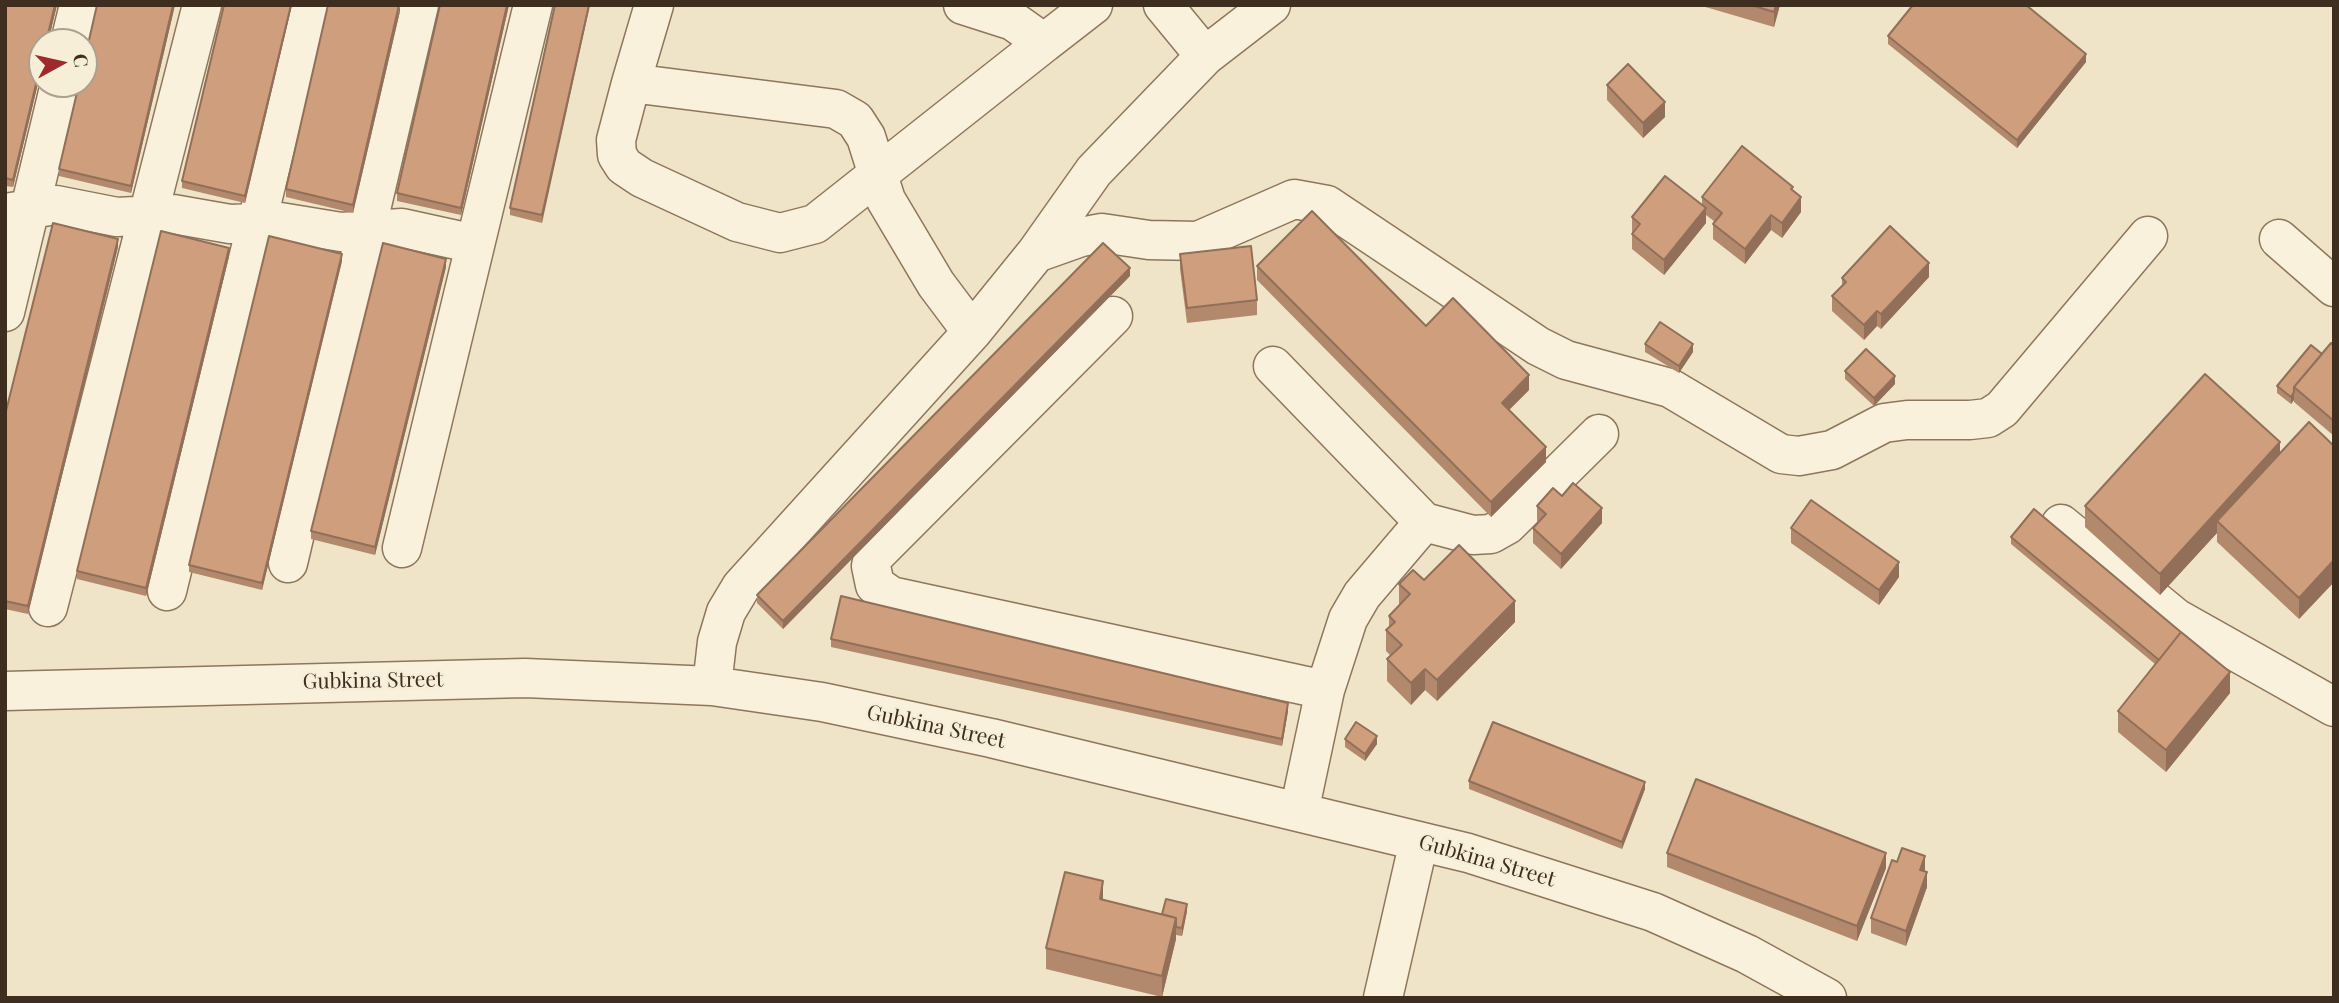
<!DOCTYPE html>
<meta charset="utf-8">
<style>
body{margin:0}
#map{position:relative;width:2339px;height:1003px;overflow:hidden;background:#f0e4c8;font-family:"Playfair Display",serif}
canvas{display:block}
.frame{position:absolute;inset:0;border:7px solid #3d2e20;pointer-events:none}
.north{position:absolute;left:28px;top:28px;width:70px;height:70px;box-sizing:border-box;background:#f7eed8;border:2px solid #ada18e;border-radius:50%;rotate:82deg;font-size:19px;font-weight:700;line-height:28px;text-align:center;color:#3d2e20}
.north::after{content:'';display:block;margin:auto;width:24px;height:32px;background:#9e2a2b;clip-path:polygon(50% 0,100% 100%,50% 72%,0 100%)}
</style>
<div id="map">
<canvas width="2339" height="1003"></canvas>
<div class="frame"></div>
<div class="north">С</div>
</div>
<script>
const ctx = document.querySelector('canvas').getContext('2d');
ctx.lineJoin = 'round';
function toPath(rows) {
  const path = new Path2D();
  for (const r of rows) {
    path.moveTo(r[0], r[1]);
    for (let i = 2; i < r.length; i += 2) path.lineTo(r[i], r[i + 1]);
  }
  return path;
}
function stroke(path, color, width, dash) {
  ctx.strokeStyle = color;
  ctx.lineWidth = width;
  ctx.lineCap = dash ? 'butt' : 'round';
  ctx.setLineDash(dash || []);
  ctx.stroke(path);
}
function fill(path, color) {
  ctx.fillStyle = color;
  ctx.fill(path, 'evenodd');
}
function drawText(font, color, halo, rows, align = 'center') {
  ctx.font = font + ' "Playfair Display",serif';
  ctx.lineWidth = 5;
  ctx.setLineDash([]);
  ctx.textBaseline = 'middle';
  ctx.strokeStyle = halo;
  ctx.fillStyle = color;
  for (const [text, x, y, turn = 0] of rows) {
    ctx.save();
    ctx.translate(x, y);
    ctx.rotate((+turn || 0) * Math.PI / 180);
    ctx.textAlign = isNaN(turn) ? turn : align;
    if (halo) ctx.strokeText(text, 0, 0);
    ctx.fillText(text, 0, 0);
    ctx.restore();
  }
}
const minor = toPath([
 [654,5,631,83,836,109,855,120,866,137,886,200,936,284,972,332],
 [963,5,1013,21,1044,43,1093,5],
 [1163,5,1205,56],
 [70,42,79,5],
 [631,83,616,140,617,155,624,166,642,178,737,222,780,233,815,224,1044,43],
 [5,213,56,205,117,217,173,214,230,224,280,222,341,232,402,228,475,244],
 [2279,239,2334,287],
 [1036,253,1081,237,1102,233,1149,240,1198,241,1294,199,1327,205,1538,346,1566,360,1670,388,1781,454,1799,456,1832,450,1884,423,1907,420,1970,420,1988,418,2002,409,2148,236],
 [5,312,60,84],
 [1113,316,873,557,871,566,875,585,891,596,1325,690],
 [1273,366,1424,522,1473,535,1491,534,1507,525,1599,434],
 [2061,524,2176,618,2334,707],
 [402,548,533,5],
 [288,563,419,5],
 [167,591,310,5],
 [48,607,202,5],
 [712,686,717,642,726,612,741,587,972,332,1036,253,1094,171,1205,56,1271,5],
 [5,691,525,678,712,686,822,702,991,738,1468,853,1653,912,1747,954,1827,998],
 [1299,812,1325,690,1348,619,1362,595,1424,522],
 [1383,998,1419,841]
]);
const wall = toPath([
 [5,5,57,5,48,42,42,42,42,67,13,187,5,186],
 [175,5,131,193,59,176,59,169],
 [224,5,292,5,245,203,182,188,182,181],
 [440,5,509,5,461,215,397,201,397,193],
 [555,5,542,223,510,215,510,208],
 [1702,5,1780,5,1774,27,1702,6],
 [400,11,353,213,286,197,286,189],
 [1888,36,2086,62,2017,148,1888,44],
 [1607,85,1665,117,1643,138,1607,100],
 [1793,191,1801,212,1782,238,1771,230,1745,264,1713,239,1713,224,1715,222,1706,215,1706,223,1664,275,1632,249,1632,217,1702,205,1702,197],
 [118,247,28,614,5,609,5,415],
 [1180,254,1257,300,1257,315,1187,323,1180,269],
 [229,256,146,596,77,579,77,571],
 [342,261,262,590,189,572,189,565],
 [1257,266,1426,326,1529,390,1509,410,1546,462,1491,517,1257,280],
 [446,267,375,555,311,539,311,531],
 [1130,276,783,629,757,603,757,595],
 [1929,277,1881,329,1877,326,1864,340,1832,311,1832,296,1842,286,1842,278],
 [1645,344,1693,352,1679,373,1645,352],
 [2334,346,2334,436,2294,402,2294,400,2291,404,2277,393,2277,386],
 [1845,371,1895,384,1874,406,1845,379],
 [2334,446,2334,582,2299,619,2217,542,2217,533,2160,595,2085,527,2085,506,2280,453],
 [1562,496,1602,523,1561,569,1533,543,1533,528,1538,522,1537,521,1537,506],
 [1791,528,1899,577,1879,605,1791,543],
 [2011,537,2230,693,2166,772,2118,732,2118,711,2155,664,2011,544],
 [1424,580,1515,622,1437,701,1425,690,1411,705,1387,681,1387,659,1391,656,1386,651,1386,630,1389,627,1389,616,1399,605,1399,584],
 [831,639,1288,711,1282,746,831,647],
 [1345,739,1377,744,1365,761,1345,747],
 [1469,781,1645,789,1622,849,1469,789],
 [1667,853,1886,868,1857,941,1667,867],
 [1925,872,1927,887,1906,946,1871,933,1871,918],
 [1103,900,1162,914,1187,911,1182,936,1176,935,1176,939,1162,997,1046,969,1046,948]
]);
const shadedWall = toPath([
 [55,5,57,5,48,42,46,42],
 [173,5,175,5,131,193,131,186],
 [291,5,292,5,245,203,245,196],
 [400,5,400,11,353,213,353,205],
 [507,5,509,5,461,215,461,208],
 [589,5,590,5,542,223,542,215],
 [1776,5,1780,5,1774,27,1774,12],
 [2086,54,2086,62,2017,148,2017,140],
 [42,59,42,67,13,187,13,180],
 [1665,102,1665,117,1643,138,1643,123],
 [1801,197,1801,212,1782,238,1782,223],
 [1706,208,1706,223,1664,275,1664,260],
 [1771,215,1771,230,1745,264,1745,249],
 [118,239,118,247,28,614,28,606],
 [229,248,229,256,146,596,146,588],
 [342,254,342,261,262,590,262,583],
 [446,259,446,267,375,555,375,547],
 [1929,263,1929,277,1881,329,1881,314],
 [1130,268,1130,276,783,629,783,621],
 [1877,311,1877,326,1864,340,1864,325],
 [1693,344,1693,352,1679,373,1679,366],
 [1529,375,1529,390,1502,417,1502,403],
 [1895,376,1895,384,1874,406,1874,398],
 [2294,392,2294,400,2291,404,2291,397],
 [2280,442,2280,463,2217,521,2217,533,2160,595,2160,574],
 [1546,447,1546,462,1491,517,1491,502],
 [1602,508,1602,523,1561,569,1561,554],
 [2334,560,2334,582,2299,619,2299,598],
 [1899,562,1899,577,1879,605,1879,590],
 [1515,601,1515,622,1437,701,1437,680],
 [1425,669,1425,690,1411,705,1411,683],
 [2230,672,2230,693,2166,772,2166,750],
 [1288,703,1288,711,1282,746,1282,739],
 [1377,736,1377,744,1365,761,1365,754],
 [1645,782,1645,789,1622,849,1622,842],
 [1886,853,1886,868,1857,941,1857,926],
 [1925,856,1925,871,1920,870],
 [1927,872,1927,887,1906,946,1906,931],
 [1103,881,1103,902,1100,899],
 [1187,904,1187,911,1182,936,1182,928],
 [1176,918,1176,939,1162,997,1162,976]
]);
const building = toPath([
 [5,5,55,5,46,42,42,42,42,59,13,180,5,178,5,5],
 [97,5,173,5,131,186,59,169,79,84,84,84,84,62,97,5],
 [224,5,291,5,245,196,182,181,224,5],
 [328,5,399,5,353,205,286,189,328,5],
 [440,5,507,5,461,208,397,193,440,5],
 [555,5,589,5,542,215,510,208,555,5],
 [1751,5,1776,5,1774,12,1751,5],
 [1913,5,2026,5,2086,54,2017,140,1888,36,1913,5],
 [1628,64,1665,102,1643,123,1607,85,1628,64],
 [1742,146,1793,187,1791,189,1801,197,1782,223,1771,215,1745,249,1713,224,1722,213,1702,197,1742,146],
 [1665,176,1706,208,1664,260,1632,234,1640,224,1632,217,1665,176],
 [1312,211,1426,326,1453,298,1529,375,1502,403,1546,447,1491,502,1257,266,1312,211],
 [53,223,118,239,28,606,5,601,5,415,53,223],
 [1890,226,1929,263,1881,314,1877,311,1864,325,1832,296,1846,282,1842,278,1890,226],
 [161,231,229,248,146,588,77,571,161,231],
 [269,236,342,254,262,583,189,565,269,236],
 [383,243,446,259,375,547,311,531,383,243],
 [1103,243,1130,268,783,621,757,595,1103,243],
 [1251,246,1257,300,1187,308,1180,254,1251,246],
 [1660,322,1693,344,1679,366,1645,344,1660,322],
 [2331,343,2334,346,2334,421,2294,387,2331,343],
 [2311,345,2322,354,2294,387,2294,392,2291,397,2277,386,2311,345],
 [1866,349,1895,376,1874,398,1845,371,1866,349],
 [2205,374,2280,442,2160,574,2085,506,2205,374],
 [2309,422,2334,446,2334,560,2299,598,2217,521,2309,422],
 [1573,483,1602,508,1561,554,1533,528,1546,514,1537,506,1553,488,1562,496,1573,483],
 [1811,500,1899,562,1879,590,1791,528,1811,500],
 [2034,509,2182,633,2181,632,2159,660,2011,537,2034,509],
 [1459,545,1515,601,1437,680,1425,669,1411,683,1387,659,1402,645,1386,630,1395,622,1389,616,1410,594,1399,584,1413,570,1424,580,1459,545],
 [841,596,1288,703,1282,739,831,639,841,596],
 [2181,632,2230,672,2166,750,2118,711,2181,632],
 [1356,722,1377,736,1365,754,1345,739,1356,722],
 [1493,722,1645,782,1622,842,1469,781,1493,722],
 [1696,779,1886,853,1857,926,1667,853,1696,779],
 [1902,848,1925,856,1920,870,1927,872,1906,931,1871,918,1892,860,1897,862,1902,848],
 [1065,872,1103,881,1100,899,1176,918,1162,976,1046,948,1065,872],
 [1166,899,1187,904,1182,928,1176,927,1176,918,1162,914,1166,899]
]);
const streetNames = [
 ["Gubkina Street",373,681,-1],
 ["Gubkina Street",936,727,12],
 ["Gubkina Street",1487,861,16]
];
stroke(minor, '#8d765c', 41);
stroke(minor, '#faf1dc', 38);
fill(wall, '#b2896c');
fill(shadedWall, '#916f58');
fill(building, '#cf9f7d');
stroke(building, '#916f58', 2);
drawText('21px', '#3d2e20', '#f7eed8', streetNames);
</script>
